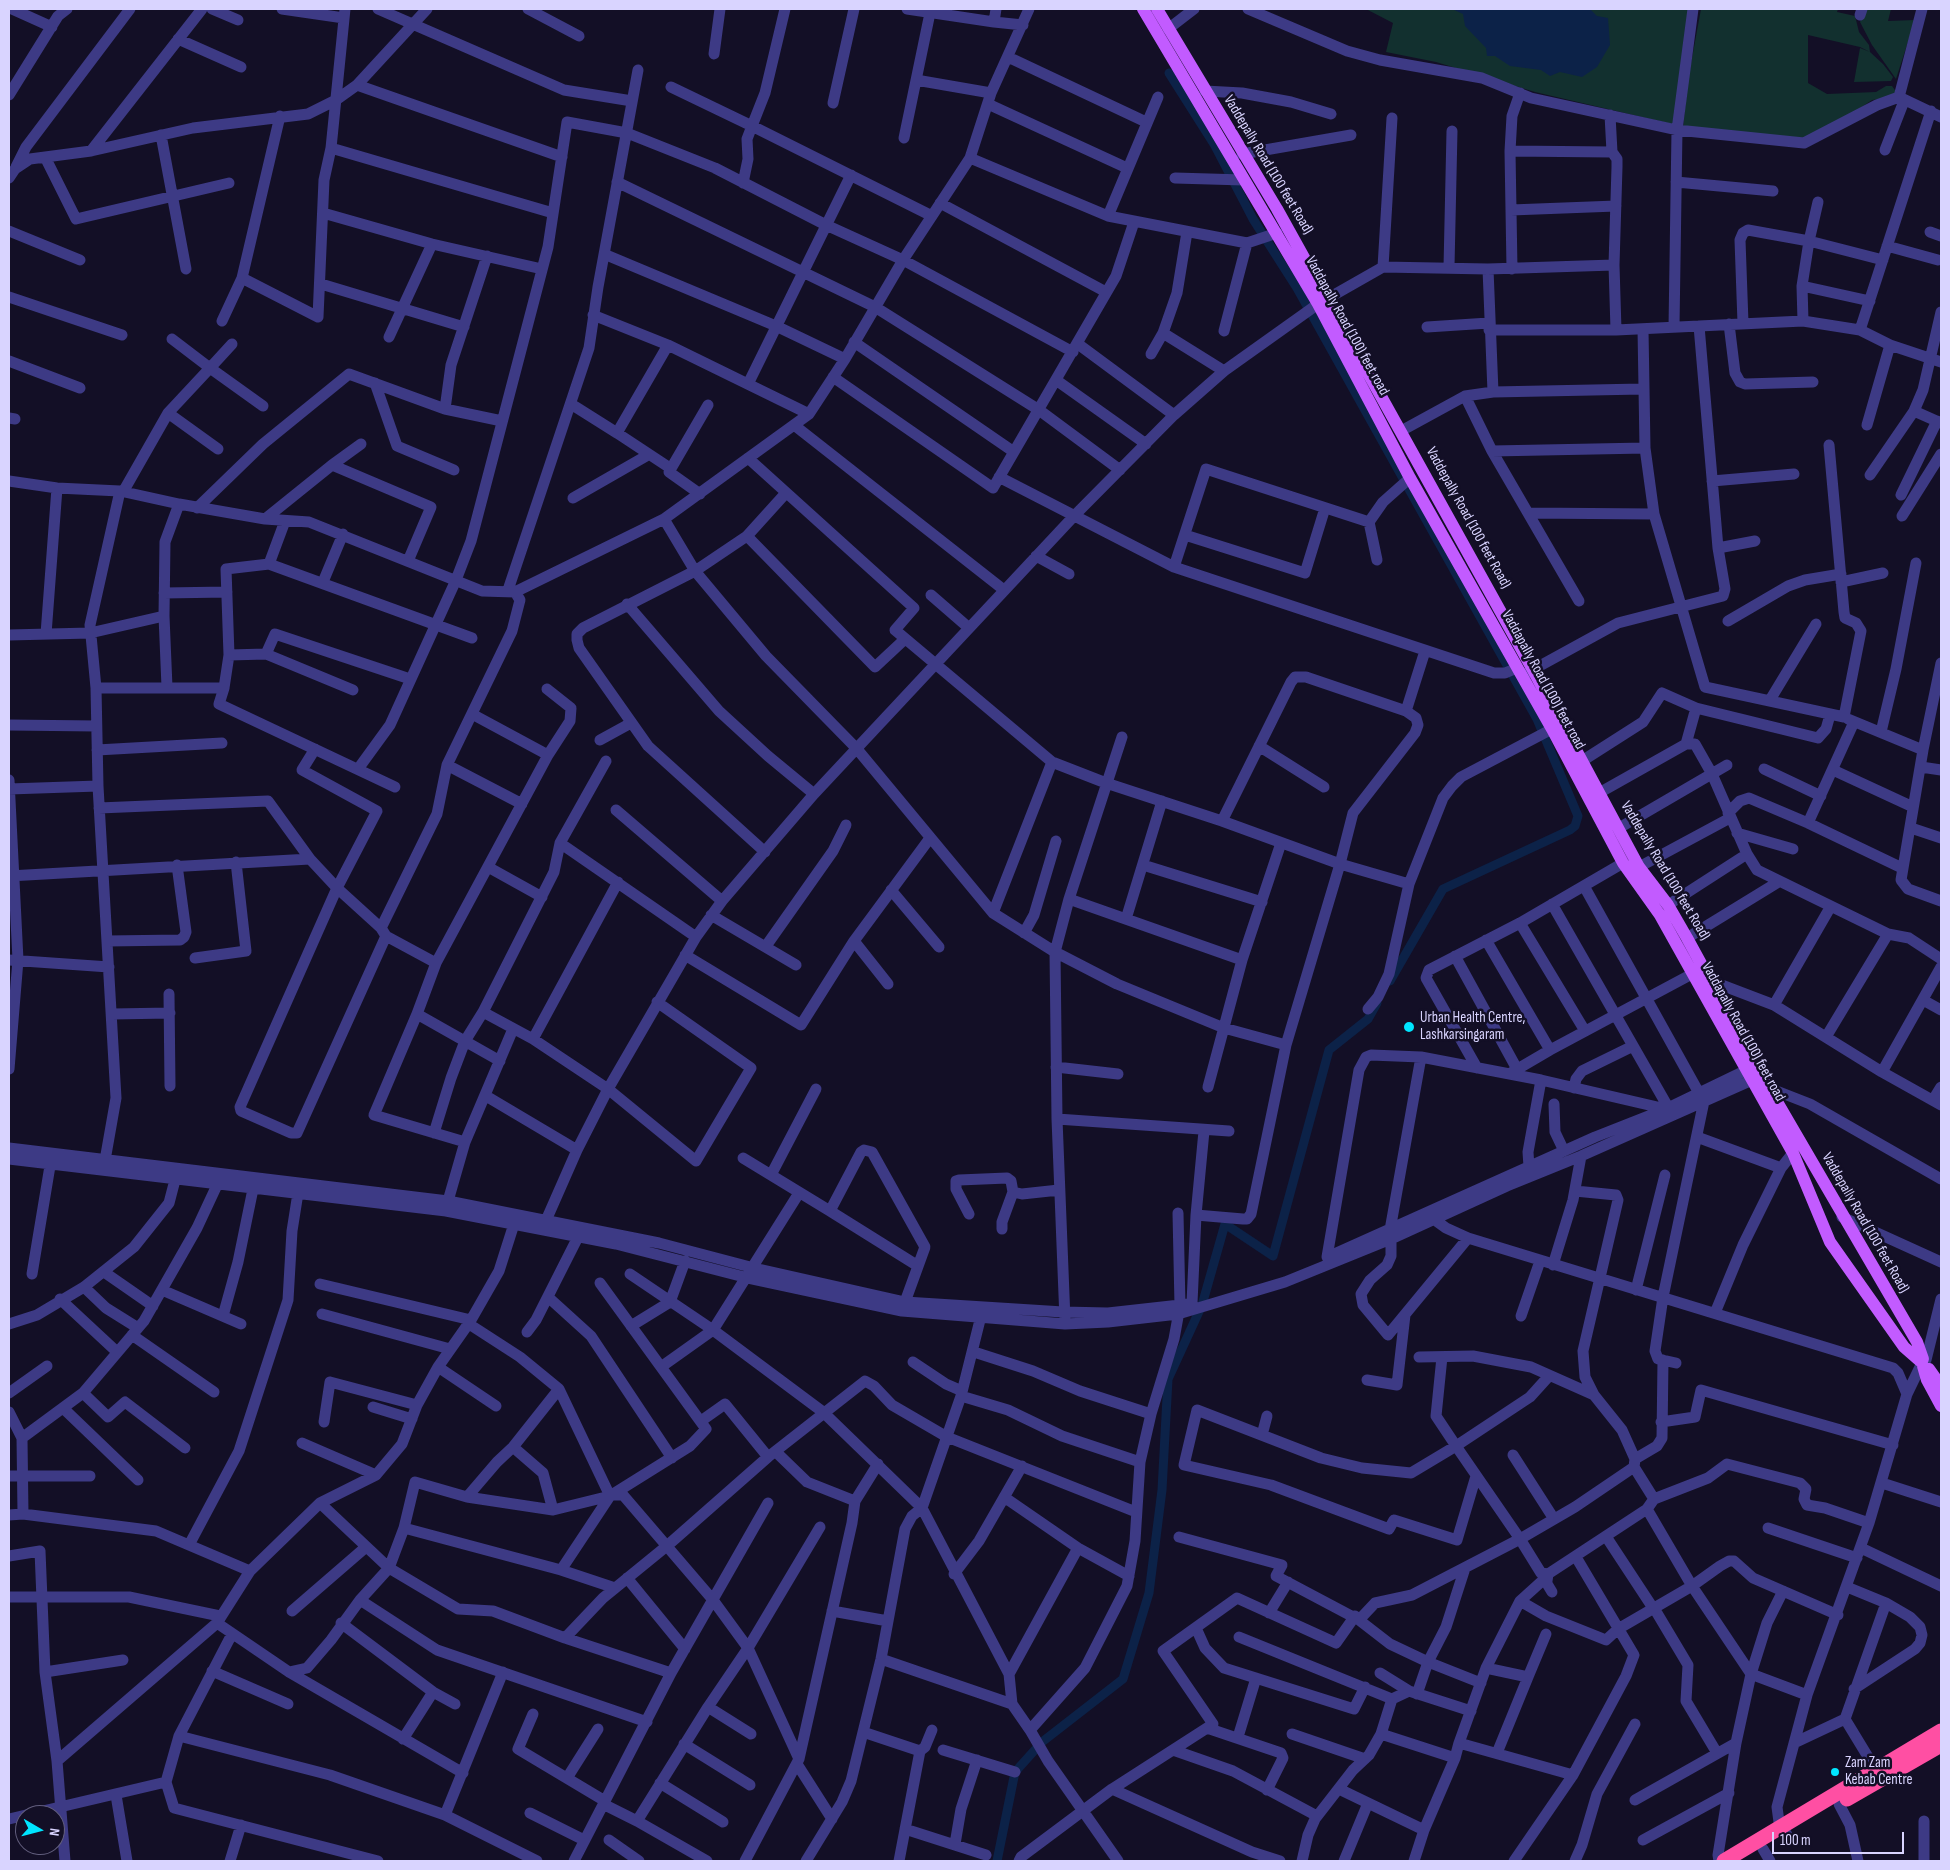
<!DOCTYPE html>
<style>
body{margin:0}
#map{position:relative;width:1950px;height:1870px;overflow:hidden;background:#130f26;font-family:"Sofia Sans Condensed",sans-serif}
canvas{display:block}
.frame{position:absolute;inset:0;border:10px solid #d9d4ff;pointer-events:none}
.north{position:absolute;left:15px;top:1805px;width:50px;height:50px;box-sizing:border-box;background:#130f26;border:1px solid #625e7d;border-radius:50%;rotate:98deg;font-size:14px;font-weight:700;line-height:20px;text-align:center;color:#d9d4ff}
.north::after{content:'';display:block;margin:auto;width:18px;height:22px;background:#00e5ff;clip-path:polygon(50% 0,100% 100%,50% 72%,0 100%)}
.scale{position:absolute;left:1772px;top:1832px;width:132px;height:22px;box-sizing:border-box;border:2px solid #d9d4ff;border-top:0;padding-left:6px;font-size:15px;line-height:18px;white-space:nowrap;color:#d9d4ff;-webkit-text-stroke:4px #130f26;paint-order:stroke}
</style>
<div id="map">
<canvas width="1950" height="1870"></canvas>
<div class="frame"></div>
<div class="north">N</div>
<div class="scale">100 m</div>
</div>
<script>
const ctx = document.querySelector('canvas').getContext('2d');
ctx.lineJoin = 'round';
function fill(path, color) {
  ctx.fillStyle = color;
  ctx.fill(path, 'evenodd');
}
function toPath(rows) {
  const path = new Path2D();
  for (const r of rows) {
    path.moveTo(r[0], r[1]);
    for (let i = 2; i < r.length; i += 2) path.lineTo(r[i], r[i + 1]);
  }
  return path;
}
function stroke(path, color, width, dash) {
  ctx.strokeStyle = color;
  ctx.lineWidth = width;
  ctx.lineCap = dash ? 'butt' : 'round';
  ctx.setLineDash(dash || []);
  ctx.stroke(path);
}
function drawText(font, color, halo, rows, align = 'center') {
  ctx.font = font + ' "Sofia Sans Condensed",sans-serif';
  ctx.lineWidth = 5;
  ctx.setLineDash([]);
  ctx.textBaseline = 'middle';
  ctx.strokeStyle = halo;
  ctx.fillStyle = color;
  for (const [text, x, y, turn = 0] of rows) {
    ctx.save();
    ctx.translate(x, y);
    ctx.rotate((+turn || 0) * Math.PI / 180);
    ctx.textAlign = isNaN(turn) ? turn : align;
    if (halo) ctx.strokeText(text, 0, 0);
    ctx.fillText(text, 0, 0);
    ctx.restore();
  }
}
const green = toPath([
 [1366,9,1698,9,1676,125,1535,92,1436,62,1386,52,1393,23],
 [1701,9,1838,9,1837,12,1855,16,1859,32,1869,45,1870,52,1860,47,1808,35,1808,83,1827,94,1876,92,1886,86,1892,86,1897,93,1889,98,1872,100,1840,122,1806,140,1683,128,1688,80],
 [1864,9,1891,9,1888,21,1915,20,1896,79,1872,45,1860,22],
 [1860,48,1870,52,1883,64,1893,77,1891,81,1854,82]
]);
const water = toPath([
 [1452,9,1590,9,1597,16,1608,18,1610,45,1597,67,1582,77,1560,72,1550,76,1541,70,1510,66,1495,56,1487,56,1486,48,1465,26,1463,14]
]);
const canal = toPath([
 [1169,73,1214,144,1253,219,1297,288,1537,719,1578,816,1575,826,1570,830,1443,889,1390,981],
 [997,1861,1015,1772,1042,1742,1123,1679,1149,1593,1162,1490,1168,1379,1202,1305,1225,1224,1273,1256,1329,1050,1368,1019,1377,1003]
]);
const minor = toPath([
 [12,9,52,27],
 [212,9,238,20],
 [282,9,344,18],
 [378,9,564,90,632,101],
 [528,9,579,36],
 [785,9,765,93,752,126,932,216],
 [907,9,994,22],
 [996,9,994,22,1023,25],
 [1248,9,1347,51,1380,60,1482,78,1531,98,1677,130,1804,143,1877,105,1899,97],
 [1922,9,1899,97,1941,117],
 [1860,15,1862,9],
 [1168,29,1194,9],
 [178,39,241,67],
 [714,54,720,9],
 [1008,57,1146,122],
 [916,80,991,93],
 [357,85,562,157],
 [671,87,752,126,747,139,748,159,743,183],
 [1205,91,1242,93,1291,102,1331,114],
 [9,95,58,16,67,9],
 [833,103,854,9],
 [988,104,1127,168],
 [1610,115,1612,152,1617,159,1617,167,1614,265,1616,330],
 [280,116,242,278,318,317,324,180,331,148,345,9],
 [161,135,186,269],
 [904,138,930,13],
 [331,148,553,213],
 [1885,150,1904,101],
 [91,151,202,9],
 [1510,151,1612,152],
 [1242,154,1351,135],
 [45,157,76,219,229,183],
 [970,158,1108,216,1247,243,1277,233],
 [16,167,26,147,130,9],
 [9,178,15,169,30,159,91,151,193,128,308,114,336,100,357,85,427,9],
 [1175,178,1244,180],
 [617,182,875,307,1039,410,1120,470],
 [1676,182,1773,191],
 [940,203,1106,292],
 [1511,210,1616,206],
 [323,213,432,244,542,269],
 [1108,216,1158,97],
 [9,231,80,260],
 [1930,232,1941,236],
 [1887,246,1938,260],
 [604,254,776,326,845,359],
 [1383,267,1488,269,1614,265],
 [1449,267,1452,131],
 [1488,269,1493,392],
 [1512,269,1510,151,1512,116,1520,93],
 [321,284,464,327],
 [1802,286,1870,301],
 [9,297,122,335],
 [1941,312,1923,390,1914,411,1941,423],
 [593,315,668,345],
 [222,321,242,278],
 [1803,321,1802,286,1809,241,1818,202],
 [1743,323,1740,240,1743,233,1748,230,1809,241,1883,260],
 [1729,324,1735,373,1740,382,1745,384,1813,382],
 [1427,327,1489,323],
 [1674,327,1677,130,1693,9],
 [1643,329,1645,448,1654,514,1705,687,1844,717,1861,631,1856,623,1845,618,1844,612,1829,445],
 [1489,330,1616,330,1803,321,1860,330,1890,345,1941,362],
 [1860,330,1931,111],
 [1224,331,1247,243],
 [1163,333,1224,371],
 [389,337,432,244],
 [172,339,210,368,232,344],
 [854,342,1014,452],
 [1078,344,1174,415],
 [1151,354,1163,333,1177,293,1187,232],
 [9,361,80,388],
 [833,377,993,488,1116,276,1134,222],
 [1056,380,1146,444],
 [375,383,397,446,454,470],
 [748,384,851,175],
 [1465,396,1492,451,1579,601],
 [571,404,617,433,668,345,809,414],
 [445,409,502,421],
 [168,413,218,449],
 [9,418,15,419],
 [794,425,1004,590],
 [1867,425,1890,345],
 [1401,431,1465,396,1493,392,1642,389],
 [617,433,670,468],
 [361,444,332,465,431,507,408,561],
 [1492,451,1645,448],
 [748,458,914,608,895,630,1052,762,1106,783,1222,821,1340,864,1409,884],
 [1870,475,1914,411],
 [999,477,1174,567,1494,673,1505,673,1517,668],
 [9,481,57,488,120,491,179,504,265,519,309,522,482,591,515,592],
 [1712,481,1794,474],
 [123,492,168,413,210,368,263,406],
 [700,494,669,472,708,405],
 [1901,495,1937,421],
 [573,498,648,455],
 [197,508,263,444,349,374,445,409,451,365,487,256],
 [1528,513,1654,514],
 [1902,516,1941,454],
 [265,519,332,465],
 [664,519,695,571,766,656,857,749,993,913,1055,952,1117,984,1224,1028,1286,1045],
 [1185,535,1305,573,1325,508],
 [747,536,875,667,905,639],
 [1718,548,1755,541],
 [1036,556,1069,574],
 [1377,560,1369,522,1383,502,1410,478],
 [269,564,285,521],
 [1174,567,1206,469,1369,522],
 [323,582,343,534],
 [1841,582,1883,573],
 [515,592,509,587,589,348,598,287,638,70],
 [164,593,227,592],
 [931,595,969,628],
 [627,604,719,711,768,756,814,794],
 [1728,621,1788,586,1805,580,1841,574],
 [46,634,57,488],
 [9,635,90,633,164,616],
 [266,654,353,690],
 [229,655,266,654,275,634,410,679],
 [1941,663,1923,750,1901,880,1908,889,1941,901],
 [1525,674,1618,623,1723,596,1725,589,1718,548,1699,326],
 [167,687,164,616,165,542,179,504],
 [96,688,224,688,229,655,226,569,269,564,472,638],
 [224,688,219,704,395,787],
 [1770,700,1816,624],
 [1406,711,1425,651],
 [472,714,548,755],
 [1848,719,1923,750],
 [9,725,96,726],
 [1881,732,1896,669,1916,563],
 [600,740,631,723],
 [1686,744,1696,708],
 [1259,746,1324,787],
 [97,750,222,743],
 [606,761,560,843,554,872,483,1012,533,1039,608,1089,696,1161,751,1068,657,1002],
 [1582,761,1643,722,1662,693,1696,708,1818,738,1826,729,1830,715],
 [447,765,522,804],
 [1921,767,1941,770],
 [358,769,390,725,456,580,471,541,548,247,567,122,627,133,715,168,826,225,903,260,1073,352],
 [1764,769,1821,796],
 [1833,770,1913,807],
 [9,780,18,960,9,1069],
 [9,789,98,786],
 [1599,793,1686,744,1695,744,1712,774,1747,854,1757,870,1888,934,1909,938,1941,959],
 [99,808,268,801,310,859,337,888,381,928,386,936,297,1133,291,1133,241,1111,240,1107,337,888,377,811,302,770,315,749],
 [616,810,722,901],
 [1728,813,1740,801,1749,798,1808,823,1902,868],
 [1808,823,1854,722],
 [1619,828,1727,765],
 [1911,828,1941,838],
 [1737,833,1793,849],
 [560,843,696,937],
 [765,852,648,746,579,648,577,640,577,634,583,628,695,571,747,536,785,494],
 [1143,865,1262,902],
 [488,867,542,897],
 [1639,867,1730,818],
 [9,876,310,859],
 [1584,886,1699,1093],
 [891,890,939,947],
 [1069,899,1242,960],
 [1552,904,1668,1107],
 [1668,905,1747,854],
 [993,913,1052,762],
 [711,915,796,965],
 [1126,919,1162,801],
 [1520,923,1585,1031],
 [381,928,437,814,447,765,512,631,520,600,515,592,664,519,809,414,845,359,903,260,970,158,991,93,1029,9],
 [1024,933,1034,915,1056,841],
 [386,936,436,963],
 [1687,938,1780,881],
 [1486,940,1550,1050],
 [107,941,180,940,184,937,186,932,177,865],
 [854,941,888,984],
 [766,946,833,851,846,825],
 [685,955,801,1025,854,941,930,838],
 [1455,956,1517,1069],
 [195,958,246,951,236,862],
 [9,960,109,967],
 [1711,981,1774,1005,1882,1072,1941,1105],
 [169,994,170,1086],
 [1923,1000,1941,1010],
 [1774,1005,1831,906],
 [1368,1009,1378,997,1389,974,1409,884,1443,798,1452,786,1461,777,1552,729],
 [112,1014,170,1013],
 [417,1014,436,963,548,755,570,721,571,708,547,689],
 [1826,1037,1888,934],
 [533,1039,618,882],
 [1056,1067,1118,1074],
 [1477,1068,1426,978,1429,970,1520,923,1623,863],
 [1882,1072,1941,967],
 [1509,1074,1550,1050,1692,974],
 [1208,1087,1242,960,1281,843],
 [1574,1088,1576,1079,1582,1071,1633,1046],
 [1769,1088,1810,1104,1941,1179],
 [486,1096,577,1150],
 [1933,1100,1941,1087],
 [1554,1104,1555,1132,1564,1151],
 [1057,1119,1229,1131],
 [434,1133,451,1078,465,1041,483,1012],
 [1697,1137,1781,1168],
 [465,1142,374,1115,417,1014,500,1061],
 [9,1148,448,1201,659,1243,754,1268,905,1302,1063,1312,1108,1313,1189,1304],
 [743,1158,830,1211,861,1152,864,1150,872,1152,925,1247,905,1302],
 [9,1159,446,1211,616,1244,748,1278,902,1311,1065,1324,1108,1322,1178,1314,1285,1282,1391,1239,1507,1186,1581,1156,1759,1077],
 [104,1166,116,1098,98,786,96,688,90,625,120,491],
 [1529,1167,1528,1152,1541,1080],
 [771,1175,816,1089],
 [1575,1191,1616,1195,1618,1200,1583,1351,1585,1377,1594,1395],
 [448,1201,465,1142,513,1029],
 [830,1211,918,1266],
 [969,1214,956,1189,956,1181,959,1180,1007,1178,1011,1181,1013,1192,1022,1194,1059,1190],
 [1196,1215,1204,1131],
 [1428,1215,1446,1228,1468,1238,1893,1368,1898,1373,1907,1394],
 [1842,1217,1941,1262],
 [544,1225,577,1150,608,1089,696,937,722,901,814,794,1074,516,1174,415,1224,371,1318,304,1383,267,1392,118],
 [1002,1229,1002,1222,1013,1192],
 [1390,1230,1421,1057],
 [1391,1239,1391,1256,1387,1265,1370,1280,1361,1294,1363,1305,1388,1335,1468,1238],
 [1332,1255,1595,1137,1666,1109,1753,1067],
 [1327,1257,1359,1070,1366,1057,1371,1055,1421,1057,1541,1080,1666,1109],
 [1553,1265,1573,1200,1581,1156],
 [104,1272,153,1306],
 [32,1274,50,1166],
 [630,1274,713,1330,823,1412,922,1508,1009,1674,1012,1704,1030,1730],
 [320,1284,471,1320],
 [84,1287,106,1308,138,1328],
 [162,1290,241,1324],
 [1636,1290,1665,1175],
 [548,1297,591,1336,672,1458],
 [60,1299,117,1352],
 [1192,1303,1196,1215,1243,1219,1247,1219,1251,1214,1286,1045,1340,864,1353,813,1415,733,1418,725,1416,718,1406,711,1306,677,1295,677,1291,682,1222,821],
 [1715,1313,1743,1245,1781,1168,1793,1153],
 [322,1314,450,1349],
 [223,1316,238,1262,253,1189],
 [1521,1316,1540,1261],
 [1065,1320,1057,1119,1055,952,1069,899,1122,737],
 [9,1324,37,1315,84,1287,134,1247,169,1203,175,1180],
 [469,1324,520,1357,559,1389],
 [631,1326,670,1302,685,1261],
 [527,1332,536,1320,578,1237],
 [132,1335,214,1392],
 [974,1352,1033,1371,1080,1391,1151,1414],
 [1419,1357,1473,1356,1531,1367,1594,1395,1622,1430,1635,1459,1634,1467,1654,1499],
 [1442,1357,1436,1416,1456,1446,1411,1473,1362,1468,1321,1458,1197,1410,1184,1465,1271,1485,1389,1529,1394,1520,1457,1540,1476,1476],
 [1926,1360,1941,1299],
 [913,1362,946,1384,962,1391],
 [1676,1363,1658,1359,1655,1351,1663,1297,1704,1101],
 [438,1367,496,1406],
 [661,1367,713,1330,799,1193],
 [1367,1380,1397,1385,1405,1315],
 [9,1393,47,1366],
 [83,1393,108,1417,125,1402,185,1448],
 [961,1396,1008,1410,1062,1436,1140,1462],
 [373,1407,412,1419],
 [63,1408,138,1480],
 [9,1412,22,1438],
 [701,1421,725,1404,768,1457],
 [324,1422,330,1382,417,1405],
 [1661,1422,1695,1417,1701,1390,1893,1445],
 [1262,1435,1267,1416],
 [302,1443,376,1475],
 [513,1447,543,1473,553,1510],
 [776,1452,807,1482,855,1501],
 [1513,1455,1554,1519],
 [1635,1459,1657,1446,1662,1438,1663,1360],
 [9,1476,90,1476],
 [1882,1483,1941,1502],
 [612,1495,623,1495,713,1600,748,1648,799,1759],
 [467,1497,497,1462,513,1447,559,1389,610,1496],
 [1004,1497,1078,1548,1129,1576],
 [320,1503,389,1568,458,1609,493,1611,565,1638,671,1673],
 [1647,1509,1692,1586,1751,1674,1807,1695],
 [23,1514,22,1438,83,1393,144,1321,197,1228,218,1183],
 [9,1515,23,1514,156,1531,250,1571],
 [404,1528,561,1570,615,1588],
 [1768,1528,1857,1558],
 [1179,1537,1282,1565,1276,1576,1359,1620,1375,1603,1412,1595,1520,1539,1575,1507,1634,1467],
 [1607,1538,1653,1608],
 [189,1545,239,1451,288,1300,292,1231,298,1193],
 [1861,1548,1941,1586],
 [9,1556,40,1551,45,1672,57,1761,65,1861],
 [561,1570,610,1496],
 [954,1574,979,1541,1022,1466],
 [1548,1574,1647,1509,1654,1499,1708,1478,1727,1464,1800,1483,1806,1489,1804,1499,1807,1505,1825,1508,1869,1523],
 [627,1578,685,1649],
 [1547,1581,1548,1574,1541,1573,1520,1539,1456,1446,1530,1397,1549,1376],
 [1546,1582,1552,1592],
 [1847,1587,1886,1603,1910,1617,1920,1627,1922,1635,1920,1643,1915,1649,1854,1689],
 [9,1597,129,1597,220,1616],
 [360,1600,437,1650,647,1722],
 [1520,1601,1546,1616,1606,1640,1618,1629,1692,1586,1720,1566,1729,1561,1734,1561,1753,1578,1838,1615],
 [1654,1608,1688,1665,1686,1701,1717,1753],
 [292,1611,366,1547],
 [832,1611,888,1621],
 [1269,1613,1288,1582],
 [1359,1620,1390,1644,1428,1662,1481,1683],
 [217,1623,289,1672,463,1773],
 [341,1623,433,1692,455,1704],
 [1196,1628,1205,1648,1224,1668,1354,1709,1365,1687],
 [232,1634,179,1736,166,1782,174,1808,378,1861],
 [1239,1637,1392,1699],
 [565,1638,603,1598,668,1545,768,1457,865,1381,874,1386,892,1405,947,1437,1136,1512],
 [881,1659,1012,1704],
 [1486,1668,1528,1677,1497,1753],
 [212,1671,288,1704],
 [45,1672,123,1660],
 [289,1672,307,1668,331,1640,360,1600,389,1568,404,1528,415,1482,467,1497,553,1510,610,1496,690,1446,706,1429,600,1283],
 [1380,1673,1409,1691],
 [1009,1674,1078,1548],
 [1528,1677,1546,1634],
 [1417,1694,1428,1662,1446,1627,1465,1568],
 [708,1707,751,1734],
 [533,1714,518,1749,605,1801],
 [1845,1719,1876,1770],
 [1207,1728,1281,1753,1283,1758,1267,1790],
 [863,1732,920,1751],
 [1292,1734,1365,1759],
 [1381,1734,1455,1758],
 [179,1736,330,1775,445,1815,537,1861],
 [1238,1737,1256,1678],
 [403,1739,433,1692],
 [1459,1743,1573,1775],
 [1794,1743,1845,1719,1886,1603],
 [684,1744,750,1785],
 [943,1750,1015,1772],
 [1173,1750,1233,1771,1317,1816],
 [57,1761,217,1623,250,1571,320,1503,376,1475,402,1444,417,1405,438,1367,471,1320,499,1271,514,1224],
 [797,1764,832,1819],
 [567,1778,598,1729],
 [660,1783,723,1822],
 [1112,1789,1252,1852,1280,1861],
 [1339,1789,1424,1830],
 [116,1795,127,1861],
 [1635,1800,1736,1743],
 [603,1804,637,1821],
 [1839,1804,1850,1825,1858,1861],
 [530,1813,584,1840],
 [445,1815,503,1672],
 [9,1819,166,1782],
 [905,1829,986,1855],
 [1787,1835,1779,1822,1777,1807,1807,1695,1869,1523,1907,1394,1921,1365],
 [609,1840,639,1861],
 [1643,1840,1729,1793],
 [955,1844,961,1809,977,1760],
 [1763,1849,1770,1861],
 [230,1861,241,1825],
 [574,1861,671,1673,768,1503],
 [707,1861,637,1821,708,1707,748,1648,820,1527],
 [745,1861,799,1759,852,1523,855,1501,878,1464],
 [806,1861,842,1802,851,1781,881,1659,905,1529,912,1516,922,1508,961,1396,982,1312],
 [899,1861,920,1751,925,1747,932,1730],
 [1019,1861,1021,1857,1112,1789,1213,1724,1163,1651,1237,1598,1336,1643,1355,1616],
 [1118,1861,1048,1761,1030,1730,1085,1668,1127,1586,1135,1541,1140,1462,1151,1414,1174,1339,1180,1306,1178,1213],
 [1302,1861,1308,1835,1315,1819,1353,1770,1369,1755,1381,1734,1392,1699,1409,1691,1471,1711],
 [1344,1861,1368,1803],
 [1414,1861,1424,1830,1455,1758,1459,1743,1486,1668,1520,1601,1541,1582],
 [1514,1861,1573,1775,1626,1676,1634,1655,1576,1557],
 [1575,1861,1582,1845,1597,1794,1635,1724],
 [1719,1861,1718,1855,1736,1743,1751,1674,1767,1623,1783,1591],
 [1924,1861,1924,1821]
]);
const major = toPath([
 [1143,9,1318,304,1410,478,1552,729,1623,863,1660,915,1793,1153,1830,1242,1904,1347,1920,1361],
 [1157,9,1277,209,1533,670,1639,867,1668,905,1687,938,1769,1088,1917,1342,1923,1359],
 [1923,1366,1927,1380,1941,1406],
 [1929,1369,1941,1386]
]);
const highway = toPath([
 [1847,1799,1941,1745],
 [1724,1861,1941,1731]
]);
const markers = [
 [1409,1027,6,"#00e5ff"],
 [1835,1772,5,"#00e5ff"]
];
const streetNames = [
 ["Vaddepally Road (100 feet Road)",1268,165,59],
 ["Vaddapally Road (100) feet road",1347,326,61],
 ["Vaddepally Road (100 feet Road)",1468,518,61],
 ["Vaddapally Road (100) feet road",1543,680,61],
 ["Vaddepally Road (100 feet Road)",1665,871,59],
 ["Vaddapally Road (100) feet road",1743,1032,61],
 ["Vaddepally Road (100 feet Road)",1865,1223,60]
];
const poiNames = [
 ["Urban Health Centre,",1420,1018],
 ["Lashkarsingaram",1420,1035],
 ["Zam Zam",1845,1763],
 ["Kebab Centre",1845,1780]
];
fill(green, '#12302f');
fill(water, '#0c2248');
stroke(canal, '#0c2248', 9);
stroke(minor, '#3d3a85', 11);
stroke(major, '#c25bff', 12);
stroke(highway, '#ff4fa3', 15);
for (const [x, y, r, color] of markers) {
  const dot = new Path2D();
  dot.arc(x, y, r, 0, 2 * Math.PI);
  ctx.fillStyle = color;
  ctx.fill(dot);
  stroke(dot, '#130f26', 2);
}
drawText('15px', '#d9d4ff', '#130f26', streetNames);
drawText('15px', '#d9d4ff', '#130f26', poiNames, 'left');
</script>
